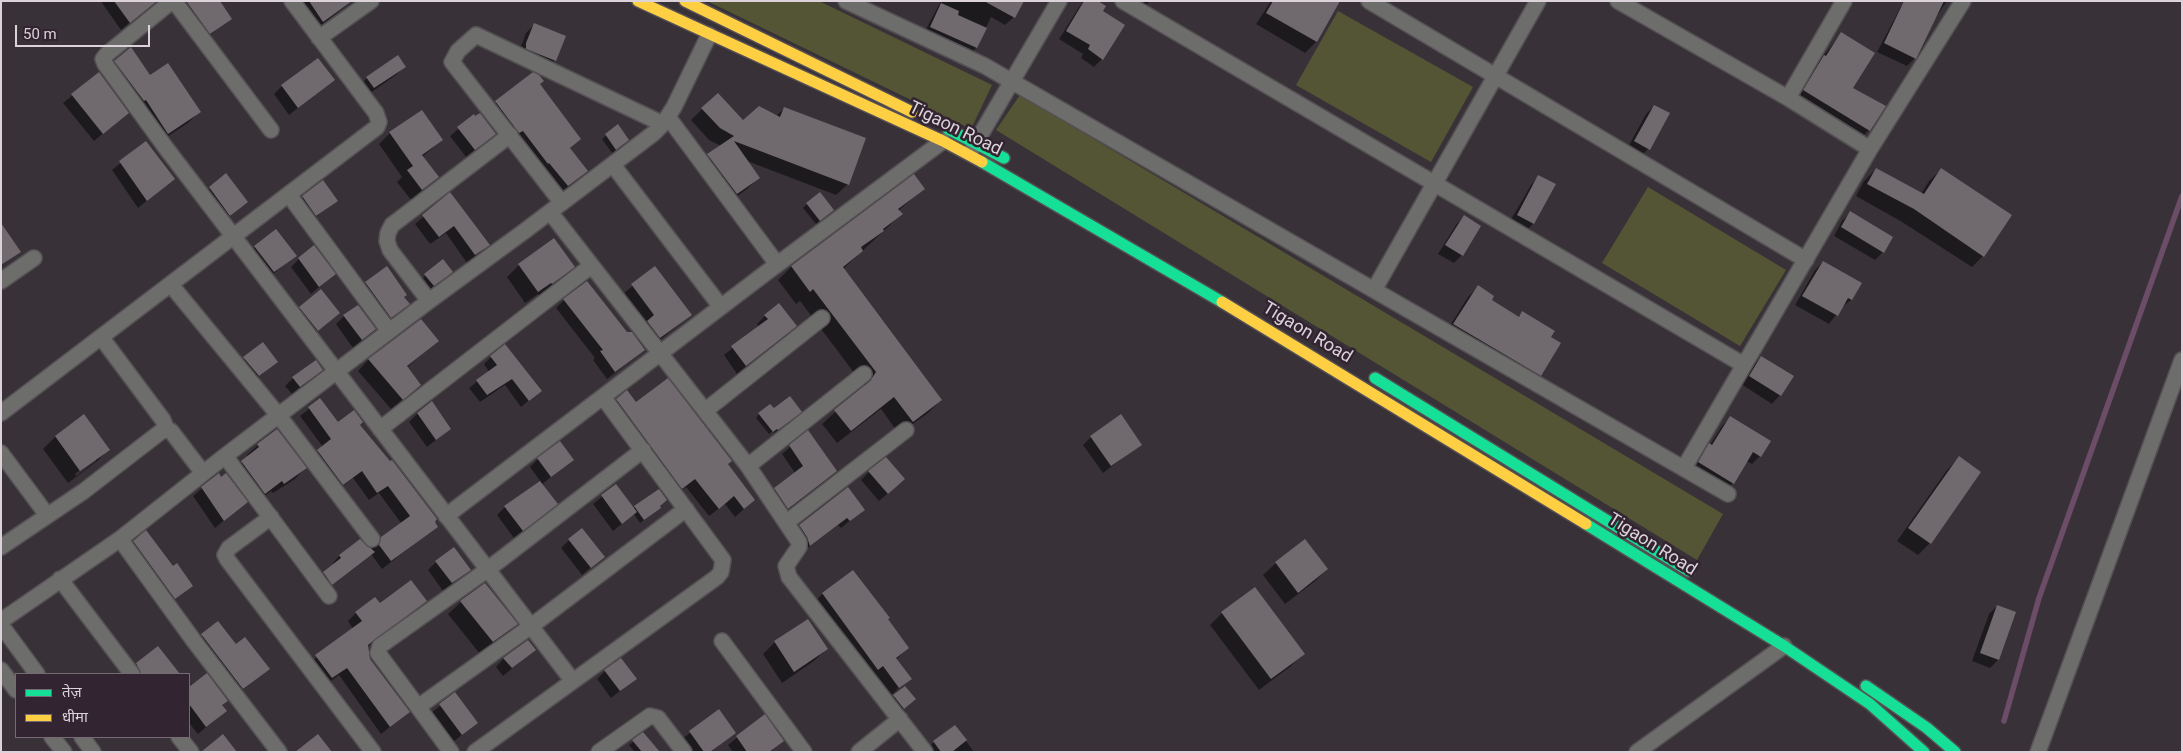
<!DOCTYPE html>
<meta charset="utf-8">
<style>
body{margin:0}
#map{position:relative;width:2183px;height:753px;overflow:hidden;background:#383238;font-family:Roboto,"Noto Sans Devanagari",sans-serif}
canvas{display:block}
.frame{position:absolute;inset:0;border:2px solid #dcd3da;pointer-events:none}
.legend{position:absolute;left:15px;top:673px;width:175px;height:65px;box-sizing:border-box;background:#322430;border:1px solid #766a74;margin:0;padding:6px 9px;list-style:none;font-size:15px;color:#dcd3da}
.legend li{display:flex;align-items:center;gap:10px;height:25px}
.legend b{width:25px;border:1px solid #766a74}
.scale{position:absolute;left:15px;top:25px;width:135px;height:22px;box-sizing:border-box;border:2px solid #dcd3da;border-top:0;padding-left:6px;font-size:15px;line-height:18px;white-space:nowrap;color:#dcd3da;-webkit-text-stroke:4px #322430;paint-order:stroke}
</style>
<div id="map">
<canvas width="2183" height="753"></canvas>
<div class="frame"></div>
<ul class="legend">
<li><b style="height:6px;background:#16e098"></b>तेज़</li>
<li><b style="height:6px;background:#ffcf43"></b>धीमा</li>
</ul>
<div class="scale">50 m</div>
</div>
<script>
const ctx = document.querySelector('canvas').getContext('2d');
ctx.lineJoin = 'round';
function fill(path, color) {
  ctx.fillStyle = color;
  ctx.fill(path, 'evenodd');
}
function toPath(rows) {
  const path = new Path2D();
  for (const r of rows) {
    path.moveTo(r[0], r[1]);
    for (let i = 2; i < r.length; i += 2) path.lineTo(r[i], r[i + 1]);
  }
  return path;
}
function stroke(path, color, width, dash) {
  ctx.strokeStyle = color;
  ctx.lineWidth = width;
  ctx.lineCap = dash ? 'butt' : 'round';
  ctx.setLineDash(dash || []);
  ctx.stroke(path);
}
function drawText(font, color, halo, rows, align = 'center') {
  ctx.font = font + ' Roboto,sans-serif';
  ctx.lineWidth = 5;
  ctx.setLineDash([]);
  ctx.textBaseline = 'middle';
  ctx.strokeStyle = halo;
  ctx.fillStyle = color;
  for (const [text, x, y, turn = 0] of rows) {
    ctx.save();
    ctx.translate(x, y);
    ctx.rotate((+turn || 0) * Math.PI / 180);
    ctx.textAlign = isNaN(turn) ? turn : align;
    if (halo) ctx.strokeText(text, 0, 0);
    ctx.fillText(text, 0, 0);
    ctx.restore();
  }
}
const green = toPath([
 [707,1,819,1,992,85,971,129],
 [1338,11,1473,87,1431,162,1296,85],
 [1020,95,1723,514,1697,560,996,130],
 [1648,187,1786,270,1740,346,1602,263]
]);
const shadow = toPath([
 [104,1,155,1,121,30,102,3],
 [185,1,218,1,230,19,202,41,178,9],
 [291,1,352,1,312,32],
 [941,1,1022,1,1014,17,1005,25,991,17,976,48,968,56,923,35],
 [1083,1,1096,1,1101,12,1102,59,1094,67,1081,58,1083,54,1059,39],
 [1126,1,1150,1,1140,11],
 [1271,1,1332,1,1337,4,1316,42,1305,53,1256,24],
 [1904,1,1947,1,1934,20,1915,58,1907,66,1877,52],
 [534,25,555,60,547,68,519,52,526,33],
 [1841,34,1851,88,1869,130,1861,138,1796,99,1816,65],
 [115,62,150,76,199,112,188,123,156,144,103,73],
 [404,67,396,75,366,96,359,86,367,78],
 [99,74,127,113,94,141,63,103],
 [533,74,538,85,580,139,569,149,587,171,559,194,487,110],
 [333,80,289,115,274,94,282,86],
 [1654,106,1648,149,1640,157,1627,149,1646,114],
 [702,109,743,122,776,116,784,109,848,184,836,195,747,161,758,178,747,189,725,205,697,167,721,146,709,140,691,120],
 [474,116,494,134,466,157,450,136],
 [618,126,624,144,612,153,602,139],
 [390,133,442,140,422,157,437,177,411,200,397,182,402,177,379,144],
 [146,142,173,179,138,208,112,170],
 [1876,169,1921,194,1929,181,1941,170,1983,256,1972,267,1902,222,1856,196,1864,181],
 [226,175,247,202,222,223,201,196],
 [914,176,923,189,898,211,901,214,888,227,843,269,941,400,928,413,899,434,881,409,837,443,822,424,864,386,800,301,796,304,778,280,791,267],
 [1539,176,1554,185,1533,224,1525,232,1509,223,1531,185],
 [322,182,336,201,308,223,294,205],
 [450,194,489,244,467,263,446,233,430,244,415,224],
 [807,204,829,214,816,224,803,208],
 [1850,213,1883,252,1875,260,1834,236,1842,221],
 [1464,216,1462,255,1454,263,1438,254,1456,225],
 [1,225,19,252,1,266],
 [255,247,295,255,266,280,247,255],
 [299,259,334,274,311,294,291,267],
 [443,261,452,272,425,293,417,283],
 [1823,262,1860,284,1851,300,1842,307,1829,324,1795,305,1815,270],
 [519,265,573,266,539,296,538,294,525,303,507,277],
 [655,268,691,315,652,346,646,323,624,293],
 [366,283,408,304,382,325,358,291],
 [1478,287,1490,300,1518,318,1523,313,1549,338,1540,375,1530,385,1444,335,1468,297],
 [564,300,644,350,607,379,593,360,595,358,556,308],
 [300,308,339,313,309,338,292,316],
 [344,316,375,329,353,348,336,324],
 [765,316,795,326,737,374,724,355,759,327,757,324],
 [421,320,437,341,406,368,420,385,391,409,358,371,368,360],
 [263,344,276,362,250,384,236,366],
 [491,357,540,391,521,407,505,385,480,402,469,388,489,372,484,364],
 [1761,357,1780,395,1772,404,1741,384,1753,366],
 [322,369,292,394,285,386,293,378],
 [320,400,338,423,359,425,437,526,382,569,371,554,325,590,317,580,335,565,333,563,339,556,360,541,372,551,373,546,382,538,401,523,379,493,369,500,353,478,334,492,309,459,323,447,300,416],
 [617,400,636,404,727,465,754,500,735,517,725,504,709,516,686,487,673,497,608,408],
 [774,410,796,415,774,433,773,431,769,434,756,418,759,414],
 [418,413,450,429,427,447,409,422],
 [84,416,108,450,96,462,68,483,43,449,55,437],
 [96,458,96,461,76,476,75,474],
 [1730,418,1769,442,1760,456,1752,464,1746,461,1733,483,1724,491,1691,471,1702,453,1710,445,1722,426],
 [808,432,836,471,780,516,767,497,795,473,782,454],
 [1091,437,1141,444,1103,473,1083,445],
 [258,445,305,468,295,479,273,493,271,491,254,504,231,473,248,457,247,455],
 [1959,458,1930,543,1918,555,1897,541,1947,470],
 [538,459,572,460,541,485,556,504,514,538,497,515,505,507,541,482,530,467],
 [869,472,895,487,879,501,861,480],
 [218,475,246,502,215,528,193,496],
 [616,485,633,509,635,507,659,506,656,511,640,523,634,514,613,531,593,504],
 [863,510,841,528,838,525,801,553,791,534,800,526],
 [569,540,603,557,582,575,561,548],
 [1305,541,1327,569,1314,582,1285,604,1263,575,1276,563],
 [134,542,173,567,191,585,166,606,126,550],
 [436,562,469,570,443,591,428,570],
 [853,571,907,648,896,660,910,678,888,698,812,605,822,594],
 [425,601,367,647,369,659,409,712,381,734,339,675,324,686,308,664,353,629,348,621,356,613,380,605],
 [461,602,516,624,504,637,480,654,448,614],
 [1997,606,1998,660,1990,668,1972,661,1989,614],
 [1222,613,1303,653,1291,666,1259,690,1210,625],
 [218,623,235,646,268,668,231,700,191,647],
 [775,642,826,649,814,661,782,683,763,654],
 [158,647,179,674,129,674,128,672,136,664],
 [534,650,503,676,496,667,504,658],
 [605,671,635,679,611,698,597,679],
 [207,675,226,701,221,706,225,711,198,734,189,723,189,689],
 [905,687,911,703,900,712,890,700],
 [455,694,477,723,453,742,431,713],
 [719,710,734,732,711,752,690,752,681,740],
 [764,716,782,740,770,752,733,752,728,745],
 [955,726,974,752,924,752,934,742],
 [643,734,651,752,635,752,629,745]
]);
const stream = toPath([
 [2004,721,2039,598,2182,196]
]);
const building = toPath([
 [114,1,157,1,130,23],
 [186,1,220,1,232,19,210,34],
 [309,1,352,1,323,22],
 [984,1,1024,1,1015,18],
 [1084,1,1098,1,1106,6,1103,11,1125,25,1103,60,1088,49,1090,45,1066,31],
 [1273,1,1340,1,1317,42,1266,13],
 [1904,1,1944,1,1916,59,1884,43],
 [941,3,959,11,958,15,987,28,977,48,930,27],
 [534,23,566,36,556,61,526,49,526,43],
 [1841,32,1875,53,1853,88,1886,106,1870,131,1803,90,1824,55,1826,56],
 [131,47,150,75,168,63,201,112,168,134,146,100,144,101,114,61],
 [398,55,406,67,374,88,366,77],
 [318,58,335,80,298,108,281,85],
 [99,72,129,113,103,134,71,94],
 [533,72,539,75,544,81,540,84,581,139,570,148,588,171,568,186,549,163,548,164,523,131,519,133,495,101],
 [718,93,743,120,759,106,780,117,784,107,866,138,849,185,734,141,760,178,737,194,707,154,734,136,720,128,701,108],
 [1654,105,1670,113,1650,150,1634,141],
 [422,110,443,140,422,155,439,177,422,190,407,170,413,166,389,132],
 [480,113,496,134,475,150,457,127,474,114,475,116],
 [618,124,629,140,616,150,605,134],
 [146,141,175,179,147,201,119,161],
 [1876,168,1924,194,1941,168,2012,215,1984,257,1914,209,1867,184],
 [226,173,248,202,230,216,209,187],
 [914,174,925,189,898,209,903,214,883,229,884,231,861,247,863,251,843,267,942,400,913,422,894,397,851,431,834,410,870,381,876,372,813,289,810,292,791,266],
 [1538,175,1556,184,1534,224,1517,215],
 [323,180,338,201,316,216,302,196],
 [450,192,490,245,475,255,454,226,439,237,422,215],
 [820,192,834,210,820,221,806,203],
 [1850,211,1893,237,1884,253,1841,227],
 [1464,215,1481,226,1463,256,1445,245],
 [1,223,21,252,1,265],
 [276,229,297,256,274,272,254,246],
 [554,238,575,267,552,284,551,283,538,292,518,264],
 [314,245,336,274,319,287,298,258],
 [443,259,453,272,434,286,424,274],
 [1823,261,1862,283,1852,300,1848,298,1838,316,1802,296],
 [387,266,407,295,404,297,410,304,391,318,365,282],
 [655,266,692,315,660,338,647,321,654,315,631,284],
 [587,281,627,332,632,332,645,350,615,372,600,351,603,350,563,299],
 [1478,285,1494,296,1492,300,1519,317,1522,311,1555,331,1551,337,1561,343,1541,376,1453,324],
 [321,289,340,313,318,331,299,307],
 [779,303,797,326,746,366,731,346,768,319,764,315],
 [358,305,376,329,362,340,343,315],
 [421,319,439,341,407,366,421,385,403,400,368,359],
 [263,342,278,362,259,376,243,357],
 [505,344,542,391,529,401,512,379,487,395,476,380,497,365,490,356],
 [1761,356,1794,376,1781,396,1749,376],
 [316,360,323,370,300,387,292,377],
 [668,378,732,461,728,464,755,500,744,509,734,496,719,509,695,479,682,489,616,399,627,390,636,402],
 [790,396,802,412,778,430,777,429,773,432,758,413,770,404,774,408],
 [320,398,338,422,354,410,363,422,360,425,390,461,392,460,437,519,435,522,438,527,391,561,379,545,381,537,410,516,388,486,377,493,362,471,343,485,317,450,331,439,308,407],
 [432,401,451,429,436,440,417,413],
 [84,414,110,450,80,471,55,436],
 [1121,414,1142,445,1111,466,1090,436],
 [1730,416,1771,441,1761,457,1753,452,1734,484,1698,462,1709,443,1712,445],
 [277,429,307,468,284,484,282,481,265,494,241,461,259,447,257,444],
 [808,430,837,471,788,509,774,488,803,466,789,445],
 [560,441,574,460,551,477,537,458],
 [1959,456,1981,472,1931,544,1908,528],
 [886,457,905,479,888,494,868,471],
 [219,473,221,477,226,473,248,502,224,521,201,487],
 [540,481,558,504,523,531,504,506],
 [616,484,637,512,622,524,601,495],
 [848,487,865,510,850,521,847,518,810,546,807,537,799,525],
 [659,489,667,500,660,506,661,508,644,520,634,506],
 [582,528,605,557,591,568,568,539],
 [146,530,173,566,177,563,193,586,175,599,133,541],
 [360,539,375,552,332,585,323,572,341,558,339,555],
 [1305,539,1328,569,1298,593,1275,562],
 [454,547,471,570,452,583,435,561],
 [853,570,890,618,888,619,909,648,896,658,912,679,899,688,883,666,878,670,822,593],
 [411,580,427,601,368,645,370,659,410,712,390,727,347,668,332,678,315,655,362,621,355,612,375,597,380,603],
 [485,583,518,624,493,642,460,601],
 [1255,587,1305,654,1271,679,1221,612],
 [1997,605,2016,612,1999,660,1980,653],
 [808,619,828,649,794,672,774,641],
 [218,621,236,644,245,637,270,669,243,689,201,634],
 [528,640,536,650,512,668,503,658],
 [158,646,180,674,141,674,136,663],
 [621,658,637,679,620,691,604,670],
 [207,673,228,701,222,705,227,711,206,727,189,704,189,687],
 [905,686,916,699,904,709,893,695],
 [455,692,478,723,462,735,439,704],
 [719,709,736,733,710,752,704,752,689,731],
 [765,714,784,741,769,752,747,752,736,736],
 [955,725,967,740,952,752,941,752,933,741],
 [643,732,660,752,642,752,632,740],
 [223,734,237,752,201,752],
 [318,734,332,752,295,752]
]);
const street = toPath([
 [172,1,107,54,103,59,105,64,166,148,572,680],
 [174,1,271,130],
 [846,1,985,66,1728,494],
 [1123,1,1744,365],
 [1369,1,1806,260],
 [1618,1,1788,98,1870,149],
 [319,38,371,1],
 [1788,98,1844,1],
 [668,117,777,264],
 [971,151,1059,1],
 [613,165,721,307],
 [289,195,389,331],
 [562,203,452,62,458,51,476,35,663,124],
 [550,212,748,466,799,542,799,547,786,566,789,577,925,752],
 [1,281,34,258],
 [171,285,279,416,372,539],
 [1374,290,1538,1],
 [429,301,390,250,387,241,388,233,392,225,510,135],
 [101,337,163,420,167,430],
 [706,410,822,318],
 [1,413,377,127,379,122,376,113,292,1],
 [380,429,591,266],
 [643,450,487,570,380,646,378,653,418,707,530,627,686,509],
 [1,453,47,515],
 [225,456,329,596],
 [748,466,864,374],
 [1684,468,1870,149,1963,1],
 [446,516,763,275,943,141],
 [271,517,229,548,225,555,227,559,373,752],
 [787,522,906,430],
 [120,539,194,641,279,752],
 [1,547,84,491,163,430,171,431,203,473],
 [60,579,132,674],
 [1,621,120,539,225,456,429,301,526,230,654,133,663,124,674,107,709,35],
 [1,625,37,674],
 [722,641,804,752],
 [1,670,16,690],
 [418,707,451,752],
 [52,737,64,752],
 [82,737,93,752],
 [179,737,191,752],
 [475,752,717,577,721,572,723,560,603,397],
 [599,752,650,716,658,718,661,722,684,752],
 [859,752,900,719],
 [1637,752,1784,646],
 [2038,752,2182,360]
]);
const fast = toPath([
 [948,129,1004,158],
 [982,162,1222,302],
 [1375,378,1689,571],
 [1586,524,1784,646,1870,704,1924,752],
 [1866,686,1927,728,1955,752]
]);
const slow = toPath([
 [638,1,943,141,982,162],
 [685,1,912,112],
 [1222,302,1586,524]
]);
const streetNames = [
 ["Tigaon Road",955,129,26],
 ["Tigaon Road",1307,333,31],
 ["Tigaon Road",1652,545,32]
];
fill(green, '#535535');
fill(shadow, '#0007');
stroke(stream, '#6c4d67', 5.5);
fill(building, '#706a6f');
stroke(street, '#555054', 18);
stroke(fast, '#555054', 14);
stroke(slow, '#555054', 14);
stroke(street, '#6d6d6b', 15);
stroke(fast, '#16e098', 11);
stroke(slow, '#ffcf43', 11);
drawText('18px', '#dcd3da', '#322430', streetNames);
</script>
